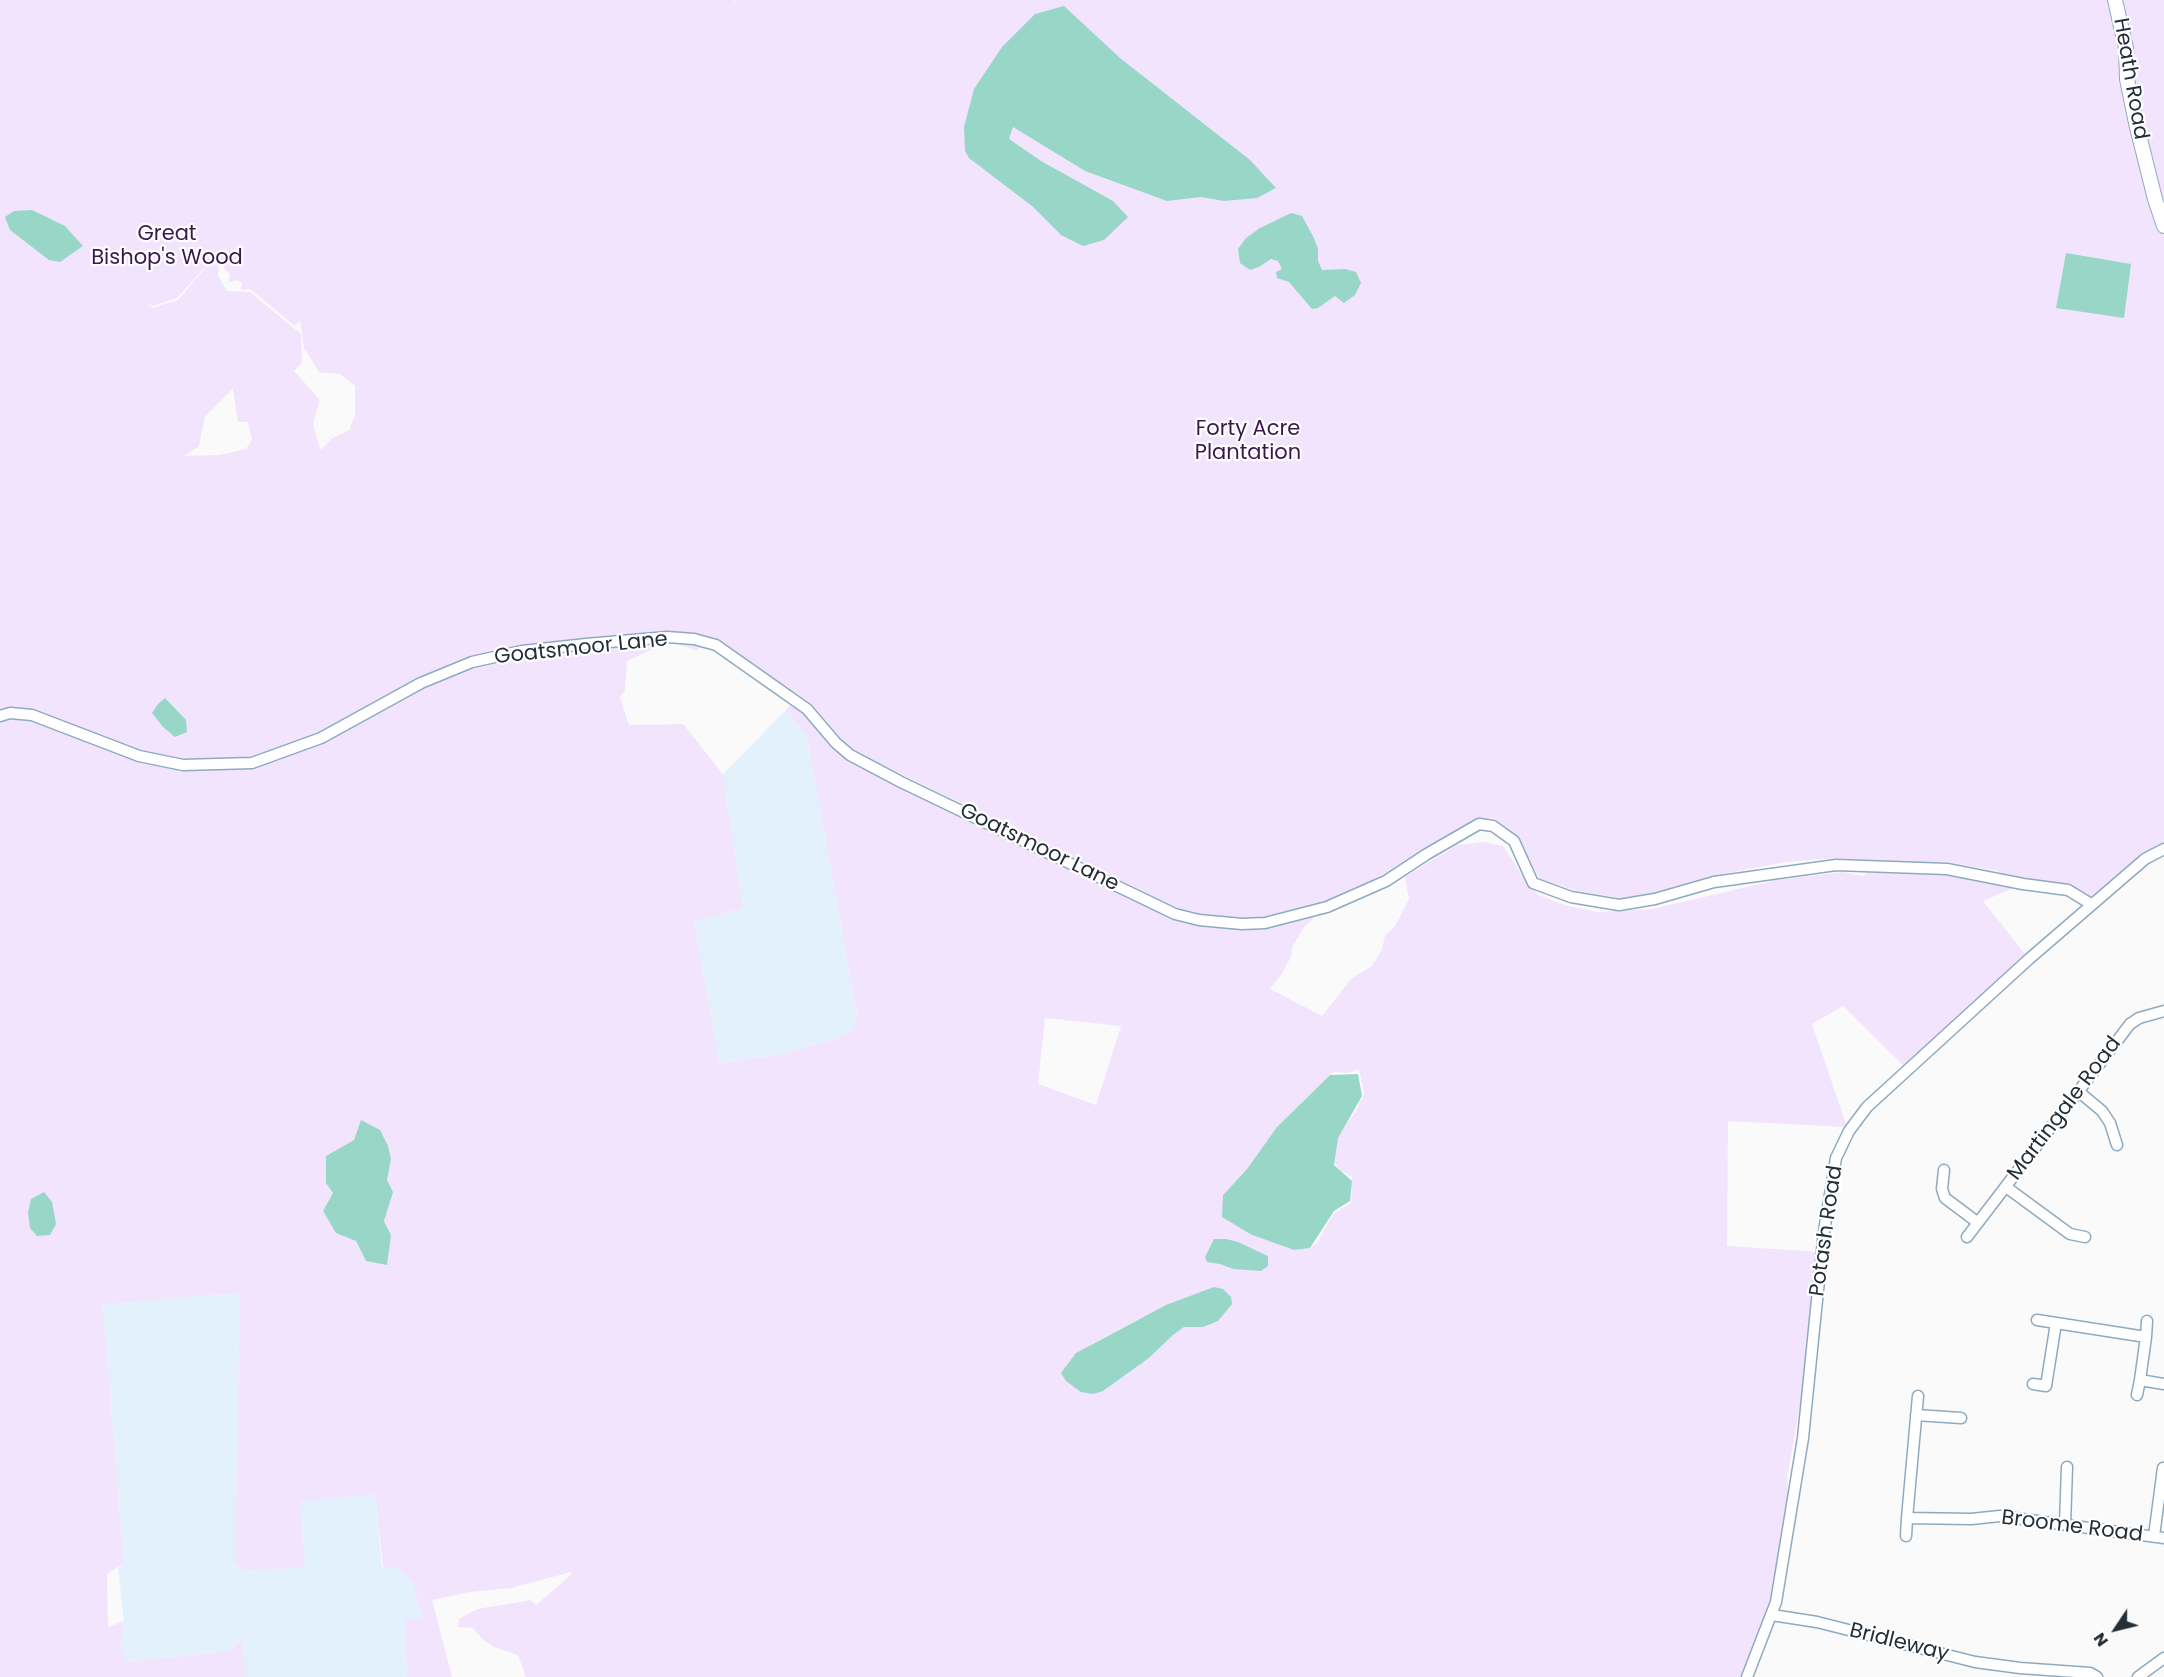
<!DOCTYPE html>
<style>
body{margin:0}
#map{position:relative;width:2164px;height:1677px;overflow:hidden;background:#fafafa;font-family:Poppins,sans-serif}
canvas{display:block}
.north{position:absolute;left:2086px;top:1599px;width:60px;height:60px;-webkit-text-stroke:4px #fff;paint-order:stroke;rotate:235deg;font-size:16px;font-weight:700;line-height:24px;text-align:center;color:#232e37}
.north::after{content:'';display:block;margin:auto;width:21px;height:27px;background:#232e37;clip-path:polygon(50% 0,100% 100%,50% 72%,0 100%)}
</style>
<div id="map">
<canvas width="2164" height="1677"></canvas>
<div class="north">N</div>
</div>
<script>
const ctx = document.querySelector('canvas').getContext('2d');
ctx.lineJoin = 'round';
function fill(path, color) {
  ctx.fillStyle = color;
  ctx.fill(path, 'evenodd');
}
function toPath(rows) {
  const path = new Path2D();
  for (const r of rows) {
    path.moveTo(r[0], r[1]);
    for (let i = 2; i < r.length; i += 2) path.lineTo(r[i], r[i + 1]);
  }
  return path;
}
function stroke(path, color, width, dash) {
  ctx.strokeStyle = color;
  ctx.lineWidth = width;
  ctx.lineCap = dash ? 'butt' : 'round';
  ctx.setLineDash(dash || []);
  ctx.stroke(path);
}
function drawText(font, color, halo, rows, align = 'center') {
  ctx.font = font + ' Poppins,sans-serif';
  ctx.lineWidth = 4.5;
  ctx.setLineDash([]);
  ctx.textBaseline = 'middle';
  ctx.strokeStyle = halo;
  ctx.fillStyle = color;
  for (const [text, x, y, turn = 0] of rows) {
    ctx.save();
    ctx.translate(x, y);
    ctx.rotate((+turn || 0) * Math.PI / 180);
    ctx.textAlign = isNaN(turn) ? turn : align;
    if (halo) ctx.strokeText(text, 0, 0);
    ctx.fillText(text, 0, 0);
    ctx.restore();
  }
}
const built = toPath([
 [786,710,807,737,857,1014,854,1029,841,1037,782,1054,718,1063,694,922,743,908,723,774],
 [240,1293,235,1564,300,1500,375,1495,382,1567,397,1568,412,1580,422,1619,405,1620,407,1677,245,1677,240,1640,232,1651,122,1662,125,1655,120,1646,124,1621,118,1568,124,1563,103,1303]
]);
const green = toPath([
 [0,0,735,0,734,2,737,0,2164,0,2164,850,2091,904,2068,890,2023,884,1983,901,2029,959,1907,1069,1843,1006,1812,1024,1847,1127,1728,1121,1727,1246,1823,1252,1814,1275,1805,1375,1787,1478,1791,1515,1778,1585,1747,1677,526,1677,518,1655,494,1647,481,1638,473,1628,458,1627,459,1619,477,1609,531,1600,536,1605,572,1574,571,1572,511,1588,470,1592,432,1600,452,1677,407,1677,405,1620,422,1618,412,1580,397,1568,385,1568,383,1565,375,1495,300,1501,305,1568,243,1570,242,1566,235,1564,240,1293,103,1304,124,1563,107,1574,108,1627,124,1621,120,1646,125,1655,123,1662,232,1651,241,1639,245,1677,0,1677],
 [219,252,178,300,153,308,147,304,153,306,177,298],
 [220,256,225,270,230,274,229,282,238,280,242,283,241,290,250,289,295,326,300,320,304,348,319,372,340,374,355,386,355,416,349,430,331,439,321,451,313,424,320,400,294,371,302,363,301,334,250,292,227,291,218,276],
 [233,388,238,422,248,422,252,440,246,449,220,455,184,456,199,446,205,416],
 [694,633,786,686,811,703,851,750,1178,908,1202,914,1263,921,1325,903,1374,880,1477,819,1494,818,1516,835,1540,879,1574,890,1619,898,1653,894,1711,876,1786,862,1834,858,1908,863,1947,862,1998,871,2020,883,1910,868,1875,866,1863,876,1843,872,1777,880,1652,909,1598,912,1568,906,1538,895,1520,872,1503,846,1483,842,1457,845,1405,877,1409,899,1395,926,1385,936,1382,949,1372,966,1352,978,1322,1016,1270,989,1281,975,1291,957,1293,945,1305,926,1314,918,1310,915,1263,930,1213,926,940,800,836,743,794,700,786,710,807,737,857,1014,854,1029,841,1037,782,1054,719,1063,694,922,743,908,723,774,683,724,629,725,620,697,625,690,627,661,659,646,673,642,697,651,703,642],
 [1045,1018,1121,1026,1096,1105,1038,1084],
 [1359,1069,1364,1094,1356,1111,1337,1137,1333,1160,1340,1170,1352,1177,1351,1203,1333,1214,1317,1243,1310,1248,1294,1250,1252,1235,1223,1195,1247,1169,1277,1127,1330,1075,1334,1072,1349,1073],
 [354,1140,391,1159,387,1180,388,1206,384,1221,391,1235,366,1261,356,1241,323,1211,333,1193,326,1183,326,1156],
 [1143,1317,1193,1326,1184,1327,1173,1335,1149,1358,1103,1391,1090,1345]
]);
const water = toPath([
 [1064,6,1120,58,1250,160,1276,188,1257,198,1224,201,1201,197,1167,201,1085,171,1013,127,1009,139,1041,161,1113,201,1128,217,1104,240,1083,246,1061,235,1032,206,969,158,965,151,964,127,974,89,1002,47,1035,14],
 [32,210,65,226,83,246,60,262,49,260,10,230,5,217,14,211],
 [1291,213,1302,216,1314,238,1318,249,1318,261,1322,270,1345,269,1356,272,1361,283,1355,295,1344,303,1335,296,1318,308,1312,309,1289,282,1277,278,1276,272,1282,269,1278,261,1271,259,1259,267,1250,270,1240,263,1238,249,1246,238,1260,228],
 [2066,253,2131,264,2124,318,2056,308],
 [165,698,186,720,187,732,175,737,163,727,152,713,158,704],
 [1358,1074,1362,1096,1338,1138,1334,1165,1352,1181,1350,1201,1334,1211,1310,1248,1294,1250,1252,1235,1222,1217,1223,1195,1247,1169,1277,1127,1330,1075],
 [361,1120,380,1130,388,1146,391,1159,387,1180,393,1192,384,1221,391,1235,387,1265,366,1261,356,1241,336,1233,323,1211,333,1193,326,1183,326,1156,354,1140],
 [44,1192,52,1202,56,1224,50,1235,37,1236,30,1228,28,1213,31,1199],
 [1214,1239,1226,1239,1238,1242,1268,1256,1268,1266,1261,1271,1233,1269,1220,1264,1207,1262,1205,1257],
 [1214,1287,1223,1289,1231,1297,1232,1304,1218,1321,1203,1327,1184,1327,1173,1335,1149,1358,1103,1391,1093,1394,1081,1392,1066,1381,1061,1373,1076,1353,1166,1305]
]);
const minor = toPath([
 [0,716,10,713,32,715,139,756,183,765,252,763,321,738,421,683,472,662,522,651,586,644,667,637,694,639,716,645,807,709,836,743,850,755,901,782,1175,914,1199,920,1242,924,1265,923,1327,907,1386,881,1427,854,1479,824,1493,826,1514,841,1533,883,1571,897,1619,905,1655,899,1714,882,1836,865,1947,869,2023,884,2068,890,2091,904],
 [2078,1091,2102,1111,2110,1123,2117,1145],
 [1944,1170,1942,1189,1945,1198,1977,1222],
 [2006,1187,2070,1234,2085,1237],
 [1967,1237,2130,1024,2139,1018,2164,1011],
 [2037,1320,2146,1337,2140,1380,2164,1384],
 [2146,1337,2147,1321],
 [2033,1384,2046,1386,2056,1323],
 [2137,1395,2140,1380],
 [1918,1396,1907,1518,1971,1519,2000,1516,2164,1538],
 [1916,1415,1961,1418],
 [2065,1524,2067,1467],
 [1906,1536,1907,1518],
 [2154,1536,2163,1468],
 [1772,1615,1817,1622,1975,1662,2020,1668,2090,1673,2097,1677],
 [1747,1677,1776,1602,1803,1438,1824,1231,1836,1158,1849,1131,1867,1107,2029,959,2145,859,2164,849],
 [2138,1677,2164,1658]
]);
const tertiary = toPath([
 [2115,0,2126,48,2127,79,2136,123,2155,199,2164,226]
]);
const streetNames = [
 ["Heath Road",2130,79,80],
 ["Goatsmoor Lane",581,649,-6],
 ["Goatsmoor Lane",1039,848,26],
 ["Martingale Road",2065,1109,-53],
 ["Potash Road",1827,1231,-82],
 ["Broome Road",2072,1527,7],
 ["Bridleway",1899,1643,14]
];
const parkNames = [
 ["Great",167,235],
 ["Bishop's Wood",167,259],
 ["Forty Acre",1248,430],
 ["Plantation",1248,454]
];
fill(built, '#e3f1fd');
fill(green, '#f2e4fd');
fill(water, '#98d7c7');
stroke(minor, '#8eaac1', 13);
stroke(tertiary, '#8eaac1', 16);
stroke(minor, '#fff', 10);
stroke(tertiary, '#fff', 14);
drawText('21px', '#232e37', '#fff', streetNames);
drawText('21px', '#3a184e', '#fff', parkNames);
</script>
